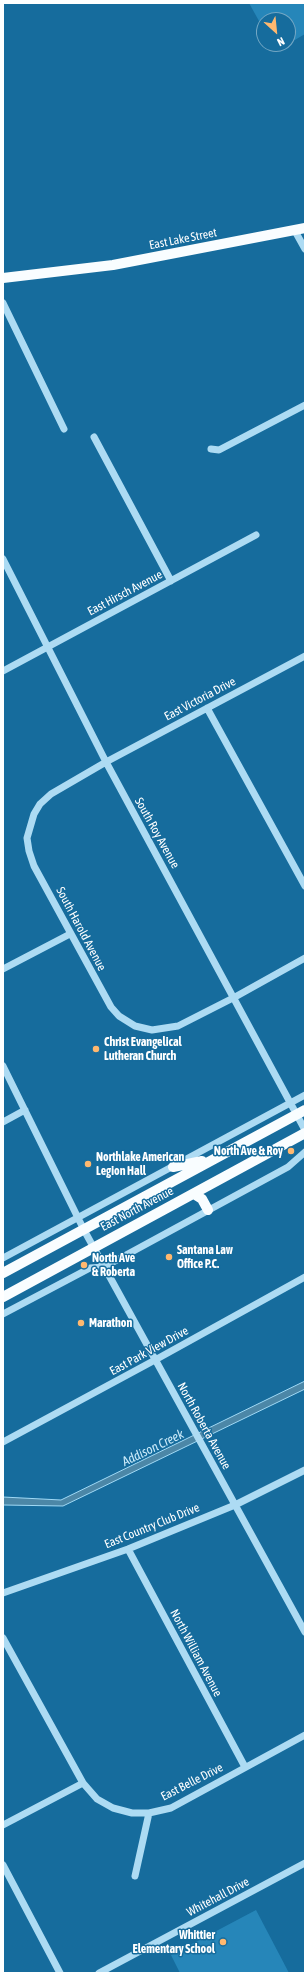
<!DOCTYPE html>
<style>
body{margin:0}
#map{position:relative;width:308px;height:1976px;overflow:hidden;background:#166c9d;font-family:"Asap Condensed",sans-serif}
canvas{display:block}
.frame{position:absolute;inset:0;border:4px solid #fff;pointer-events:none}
.north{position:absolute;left:256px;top:12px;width:40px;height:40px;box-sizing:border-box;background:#166c9d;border:1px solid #73a7c4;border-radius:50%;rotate:153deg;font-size:11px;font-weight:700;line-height:16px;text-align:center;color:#fff}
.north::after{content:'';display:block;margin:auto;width:14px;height:18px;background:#ffb86f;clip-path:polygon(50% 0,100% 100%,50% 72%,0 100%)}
</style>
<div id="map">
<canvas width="308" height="1976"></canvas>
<div class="frame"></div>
<div class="north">N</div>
</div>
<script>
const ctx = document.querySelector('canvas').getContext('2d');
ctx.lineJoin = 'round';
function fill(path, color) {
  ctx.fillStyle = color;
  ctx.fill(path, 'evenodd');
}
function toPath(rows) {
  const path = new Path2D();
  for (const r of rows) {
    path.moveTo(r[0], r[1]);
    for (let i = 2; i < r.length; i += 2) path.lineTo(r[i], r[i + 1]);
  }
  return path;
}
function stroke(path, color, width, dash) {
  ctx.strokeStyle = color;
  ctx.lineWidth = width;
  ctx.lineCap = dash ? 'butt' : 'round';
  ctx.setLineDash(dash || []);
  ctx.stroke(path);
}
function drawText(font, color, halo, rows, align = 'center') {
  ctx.font = font + ' "Asap Condensed",sans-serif';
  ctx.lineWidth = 3;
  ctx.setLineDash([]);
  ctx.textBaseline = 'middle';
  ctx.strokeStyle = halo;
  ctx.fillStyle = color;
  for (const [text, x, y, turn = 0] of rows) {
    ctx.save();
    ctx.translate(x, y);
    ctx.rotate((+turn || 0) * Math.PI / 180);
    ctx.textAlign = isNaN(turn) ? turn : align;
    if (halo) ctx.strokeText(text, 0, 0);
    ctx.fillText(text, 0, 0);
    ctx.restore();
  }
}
const green = toPath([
 [249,3,305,3,305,34,288,44,288,20,264,20,264,30],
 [256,1910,289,1973,180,1973,171,1955]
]);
const water = toPath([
 [305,1381,305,1389,63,1506,3,1505,3,1497,61,1500,305,1381]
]);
const minor = toPath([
 [295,231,305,249],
 [3,303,64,429],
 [94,437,171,581],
 [211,449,219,450,305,405],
 [3,559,106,762,305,1130],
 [305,656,106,762,51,794,40,804,34,814,27,838,29,851,34,866,111,1007,119,1016,135,1026,152,1030,178,1026,235,997,305,958],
 [3,671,256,535],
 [207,708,305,886],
 [3,969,70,934],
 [3,1066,84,1230,305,1632],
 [3,1122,25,1110],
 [3,1258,305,1095],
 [3,1314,90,1268,104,1267,288,1167,305,1152],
 [3,1442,155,1360,305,1277],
 [128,1549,245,1767],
 [3,1593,128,1549,235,1505,305,1470],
 [3,1638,83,1783],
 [3,1825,83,1783,97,1799,113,1808,132,1813,149,1813,171,1808,305,1735],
 [3,1865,60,1973],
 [135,1876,149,1813],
 [99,1973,305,1863]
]);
const major = toPath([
 [3,278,113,265,305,228],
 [173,1167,202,1161],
 [194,1194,202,1199,208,1210],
 [3,1273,305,1110],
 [3,1297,305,1133]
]);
const markers = [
 [96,1049,4,"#ffb86f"],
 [291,1151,4,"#ffb86f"],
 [88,1164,4,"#ffb86f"],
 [169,1257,4,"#ffb86f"],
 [84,1265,4,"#ffb86f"],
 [81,1323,4,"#ffb86f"],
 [223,1942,4,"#ffb86f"]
];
const streetNames = [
 ["East Lake Street",183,239,-11],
 ["East Hirsch Avenue",125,593,-28],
 ["East Victoria Drive",200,699,-28],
 ["South Roy Avenue",157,833,61],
 ["South Harold Avenue",81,929,62],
 ["East North Avenue",137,1209,-28],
 ["East Park View Drive",149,1351,-29],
 ["North Roberta Avenue",204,1426,61],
 ["East Country Club Drive",152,1526,-22],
 ["North William Avenue",196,1653,62],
 ["East Belle Drive",192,1782,-27],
 ["Whitehall Drive",218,1897,-28]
];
const poiNames = [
 ["Christ Evangelical",104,1042],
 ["Lutheran Church",104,1056],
 ["North Ave & Roy",283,1151,"right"],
 ["Northlake American",96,1157],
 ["Legion Hall",96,1171],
 ["Santana Law",177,1250],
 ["Office P.C.",177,1264],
 ["North Ave",92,1258],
 ["& Roberta",92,1272],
 ["Marathon",89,1323],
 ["Whittier",215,1935,"right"],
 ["Elementary School",215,1949,"right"]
];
const waterNames = [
 ["Addison Creek",153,1448,-26]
];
fill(green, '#2686b9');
fill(water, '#4c87a7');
stroke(water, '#a0d9f5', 1);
stroke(minor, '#addbf3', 7);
stroke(major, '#f9fdff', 10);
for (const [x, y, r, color] of markers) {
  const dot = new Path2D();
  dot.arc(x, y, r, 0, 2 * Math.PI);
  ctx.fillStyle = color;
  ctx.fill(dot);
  stroke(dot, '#166c9d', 1.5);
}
drawText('12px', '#fff', '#166c9d', streetNames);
drawText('bold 12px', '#fff', '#166c9d', poiNames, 'left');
drawText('italic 13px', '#cbebfa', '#166c9d', waterNames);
</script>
